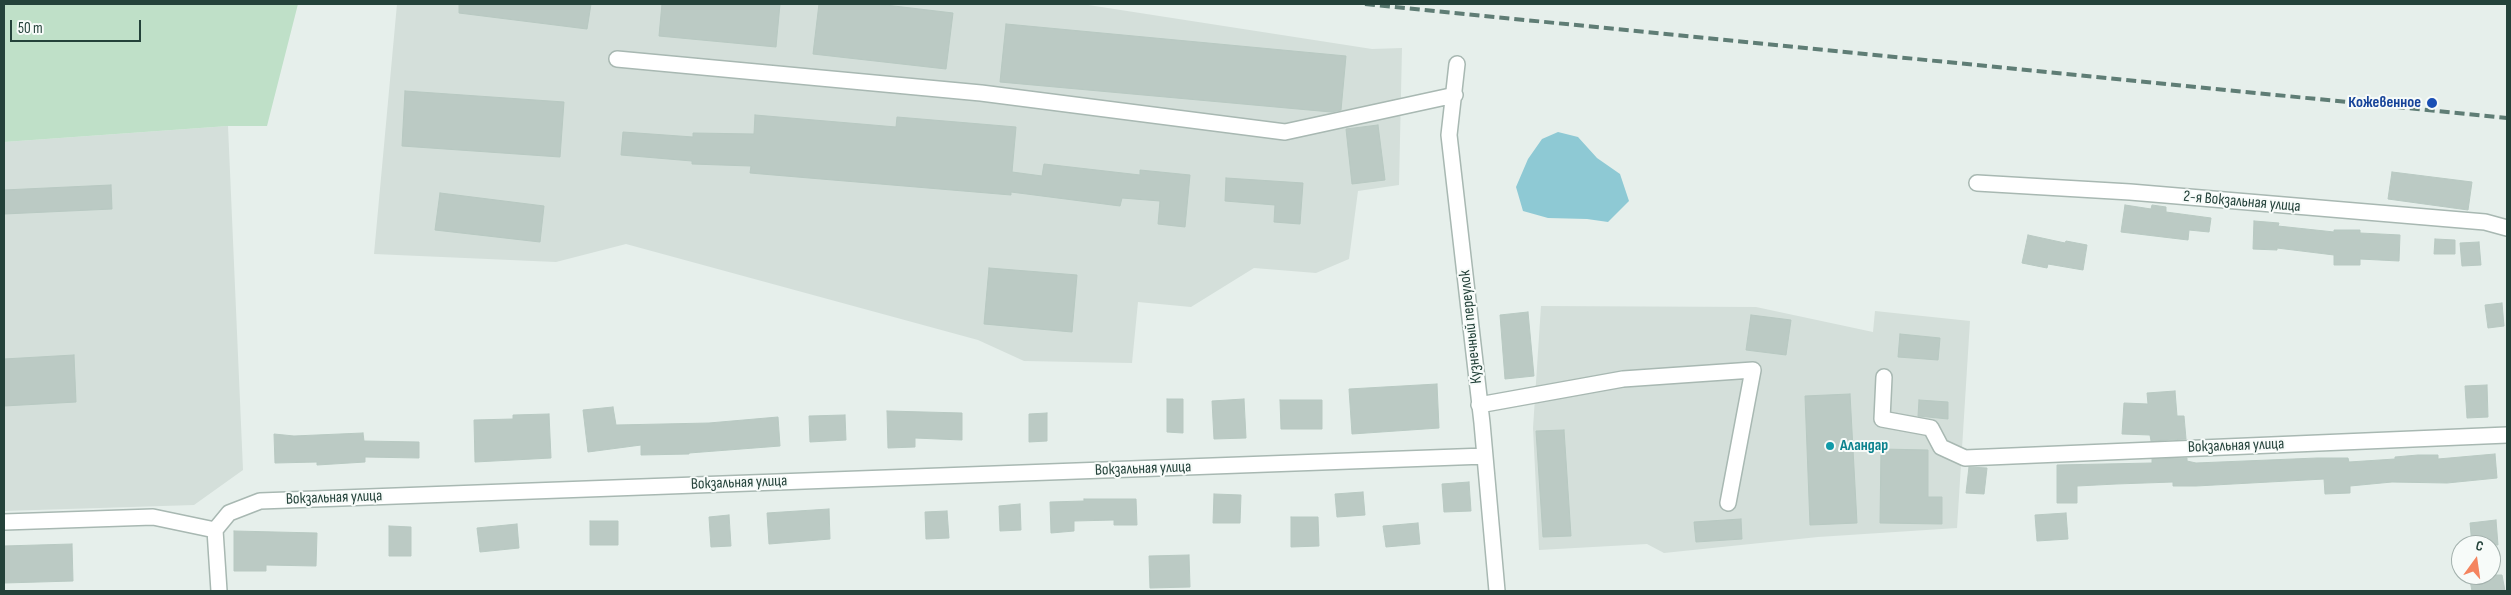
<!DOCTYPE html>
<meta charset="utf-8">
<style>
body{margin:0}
#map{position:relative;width:2511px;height:595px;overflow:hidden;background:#e6efeb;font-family:"Sofia Sans Condensed",sans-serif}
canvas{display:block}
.frame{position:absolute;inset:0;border:5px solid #24423a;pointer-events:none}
.north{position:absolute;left:2451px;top:535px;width:50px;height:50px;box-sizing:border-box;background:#f7fbf9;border:1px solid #a3b1ad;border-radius:50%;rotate:14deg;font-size:14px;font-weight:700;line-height:20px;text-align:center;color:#24423a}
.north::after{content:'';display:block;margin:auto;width:18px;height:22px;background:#f4845f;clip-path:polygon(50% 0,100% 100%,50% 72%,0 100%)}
.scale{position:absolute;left:10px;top:20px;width:131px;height:22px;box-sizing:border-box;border:2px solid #24423a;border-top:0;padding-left:6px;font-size:15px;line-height:18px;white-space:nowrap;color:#24423a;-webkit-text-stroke:4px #f7fbf9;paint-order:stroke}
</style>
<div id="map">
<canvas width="2511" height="595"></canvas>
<div class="frame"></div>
<div class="north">С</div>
<div class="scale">50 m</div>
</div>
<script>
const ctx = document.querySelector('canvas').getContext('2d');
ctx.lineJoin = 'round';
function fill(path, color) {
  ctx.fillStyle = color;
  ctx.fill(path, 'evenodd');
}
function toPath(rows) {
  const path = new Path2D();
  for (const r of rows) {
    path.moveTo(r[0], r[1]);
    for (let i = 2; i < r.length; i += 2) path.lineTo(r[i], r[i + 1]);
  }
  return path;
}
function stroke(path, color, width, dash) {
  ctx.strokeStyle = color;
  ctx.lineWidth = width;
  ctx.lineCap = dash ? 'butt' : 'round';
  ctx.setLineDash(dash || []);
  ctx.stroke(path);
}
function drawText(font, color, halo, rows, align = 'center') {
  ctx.font = font + ' "Sofia Sans Condensed",sans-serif';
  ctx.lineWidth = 4;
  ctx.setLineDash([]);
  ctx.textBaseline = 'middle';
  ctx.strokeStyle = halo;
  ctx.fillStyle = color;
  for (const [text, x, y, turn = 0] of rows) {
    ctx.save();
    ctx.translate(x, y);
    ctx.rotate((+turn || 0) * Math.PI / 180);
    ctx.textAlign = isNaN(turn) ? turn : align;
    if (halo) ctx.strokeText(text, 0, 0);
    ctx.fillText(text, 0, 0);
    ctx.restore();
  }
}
const built = toPath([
 [397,4,1082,4,1372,49,1402,48,1399,185,1358,191,1349,259,1316,273,1254,268,1191,307,1138,302,1132,363,1024,361,978,340,626,244,556,262,374,254],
 [228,126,243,470,194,505,4,511,4,142],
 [1541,306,1756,307,1873,332,1875,311,1970,321,1957,528,1818,537,1664,553,1647,544,1539,550,1533,428]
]);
const green = toPath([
 [4,4,298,4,267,126,228,126,4,142]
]);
const water = toPath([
 [1558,132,1578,137,1597,158,1620,174,1629,201,1608,222,1587,219,1548,218,1523,211,1516,187,1528,159,1542,139]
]);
const building = toPath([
 [459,4,591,4,587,29,459,13,459,4],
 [662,4,780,4,776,47,659,36,662,4],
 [819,4,877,4,953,13,946,69,813,54,819,4],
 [1006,24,1346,56,1341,110,1331,112,1000,82,1006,24],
 [405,91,564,102,560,157,402,146,405,91],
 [755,115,896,127,897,117,1016,127,1012,172,1042,176,1044,164,1140,175,1140,170,1190,175,1185,227,1158,224,1160,201,1122,198,1120,206,1011,192,1011,195,750,173,751,166,692,164,692,161,621,155,623,132,693,137,693,133,754,134,755,115],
 [1378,125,1385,180,1352,184,1346,129,1378,125],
 [2392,172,2472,182,2468,210,2388,199,2392,172],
 [1226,178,1303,183,1300,224,1274,222,1275,205,1225,201,1226,178],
 [111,185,112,209,4,214,4,190,111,185],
 [440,193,544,206,540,242,435,230,440,193],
 [2125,205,2151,209,2152,205,2166,207,2166,212,2211,218,2209,232,2189,230,2188,240,2121,232,2125,205],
 [2254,221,2279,223,2278,226,2334,232,2334,230,2360,230,2360,233,2400,235,2399,261,2360,259,2360,265,2334,265,2334,255,2277,248,2277,250,2253,249,2254,221],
 [2028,235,2065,243,2066,241,2087,245,2083,270,2048,264,2047,268,2022,263,2028,235],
 [2435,239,2455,240,2455,254,2434,254,2435,239],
 [2479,242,2481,265,2462,266,2460,243,2479,242],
 [989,268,1077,275,1072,332,984,324,989,268],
 [2502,303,2504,326,2488,328,2485,305,2502,303],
 [1528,312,1534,376,1505,379,1500,315,1528,312],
 [1751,315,1791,320,1786,355,1746,350,1751,315],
 [1900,334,1940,338,1938,360,1898,357,1900,334],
 [74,355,76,402,4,406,4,359,74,355],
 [1437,384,1439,428,1352,434,1349,389,1437,384],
 [2487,385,2488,417,2467,418,2465,386,2487,385],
 [2175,391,2177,416,2184,416,2186,439,2151,441,2150,435,2122,434,2124,403,2148,404,2147,393,2175,391],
 [1850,394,1857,523,1810,525,1805,396,1850,394],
 [1167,399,1183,399,1183,433,1167,432,1167,399],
 [1244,399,1246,438,1214,439,1212,401,1244,399],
 [1280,400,1322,400,1322,429,1281,429,1280,400],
 [1919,400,1948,402,1948,419,1918,416,1919,400],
 [613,407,616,425,709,423,778,417,780,446,689,453,689,454,641,455,641,445,588,452,583,410,613,407],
 [887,411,962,413,962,440,915,438,915,447,888,448,887,411],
 [1047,413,1047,441,1029,442,1029,414,1047,413],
 [549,414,551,458,475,462,474,420,513,419,513,415,549,414],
 [845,415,846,440,810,442,809,416,845,415],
 [1564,430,1571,536,1543,537,1536,431,1564,430],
 [363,433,364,441,419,442,419,458,365,457,365,462,317,465,317,462,275,463,274,434,294,436,363,433],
 [1881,449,1928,450,1928,497,1942,497,1942,524,1880,523,1881,449],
 [2495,454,2497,478,2447,483,2392,482,2350,486,2350,493,2325,494,2324,479,2196,486,2173,486,2173,482,2116,484,2077,486,2077,503,2057,503,2057,465,2152,463,2152,459,2187,458,2187,461,2196,463,2317,458,2348,458,2349,462,2395,459,2395,457,2418,455,2438,455,2438,459,2495,454],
 [1969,467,1987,468,1984,494,1966,493,1969,467],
 [1469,482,1471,511,1444,512,1442,484,1469,482],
 [1363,492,1365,515,1337,517,1335,494,1363,492],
 [1214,494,1241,495,1240,523,1213,523,1214,494],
 [1084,499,1136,499,1137,525,1114,525,1114,520,1074,521,1074,531,1051,533,1050,502,1084,501,1084,499],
 [1020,504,1021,530,1000,531,999,506,1020,504],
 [829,509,830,539,769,544,767,513,829,509],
 [947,511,949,538,926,539,925,512,947,511],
 [2066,513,2068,539,2037,541,2035,515,2066,513],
 [729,515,731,546,711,547,709,517,729,515],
 [1291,517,1318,517,1319,546,1291,547,1291,517],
 [1741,519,1742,539,1696,542,1694,522,1741,519],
 [2496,520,2498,545,2472,545,2470,523,2496,520],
 [590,521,618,521,618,545,590,545,590,521],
 [1418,523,1420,544,1386,547,1383,526,1418,523],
 [517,524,519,548,480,552,477,528,517,524],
 [389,526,411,527,411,556,389,556,389,526],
 [234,531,317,533,316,566,266,565,266,571,234,571,234,531],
 [72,544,73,581,4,583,4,546,72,544],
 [1189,555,1190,587,1150,588,1149,556,1189,555],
 [2469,575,2502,575,2505,591,2472,591,2469,575]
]);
const minor = toPath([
 [617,59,981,93,1285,132,1455,95],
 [1457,64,1449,135,1482,423,1497,591],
 [1977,183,2130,192,2485,222,2507,228],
 [1884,377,1882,419,1931,428,1941,447,1965,458,2507,435],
 [1479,405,1623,379,1753,370,1728,503],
 [4,522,153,517,215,530,229,513,260,501,1485,456],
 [215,530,219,591]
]);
const rail = toPath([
 [1365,4,2507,118]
]);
const markers = [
 [2432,103,6,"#1a4fb4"],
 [1830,446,5,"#0f9aa8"]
];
const transitNames = [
 ["Кожевенное",2421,103]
];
const streetNames = [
 ["2-я Вокзальная улица",2242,202,5],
 ["Кузнечный переулок",1471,327,-96],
 ["Вокзальная улица",2236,446,-2],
 ["Вокзальная улица",1143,469,-2],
 ["Вокзальная улица",739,483,-2],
 ["Вокзальная улица",334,498,-2]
];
const cultureNames = [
 ["Аландар",1840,446]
];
fill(built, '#d4dfda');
fill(green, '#bfe0c8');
fill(water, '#8ec9d4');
fill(building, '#bbcac4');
stroke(building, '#b8c9c2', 1);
stroke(minor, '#a8b8b2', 18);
stroke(minor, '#fff', 15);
stroke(rail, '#5f7d75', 4, [10, 5]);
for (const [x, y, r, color] of markers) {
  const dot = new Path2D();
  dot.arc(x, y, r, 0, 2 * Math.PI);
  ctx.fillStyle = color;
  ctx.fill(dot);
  stroke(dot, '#f7fbf9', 2);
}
drawText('bold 16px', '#164399', '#f7fbf9', transitNames, 'right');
drawText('16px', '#24423a', '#f7fbf9', streetNames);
drawText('bold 16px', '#0d838f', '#f7fbf9', cultureNames, 'left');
</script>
